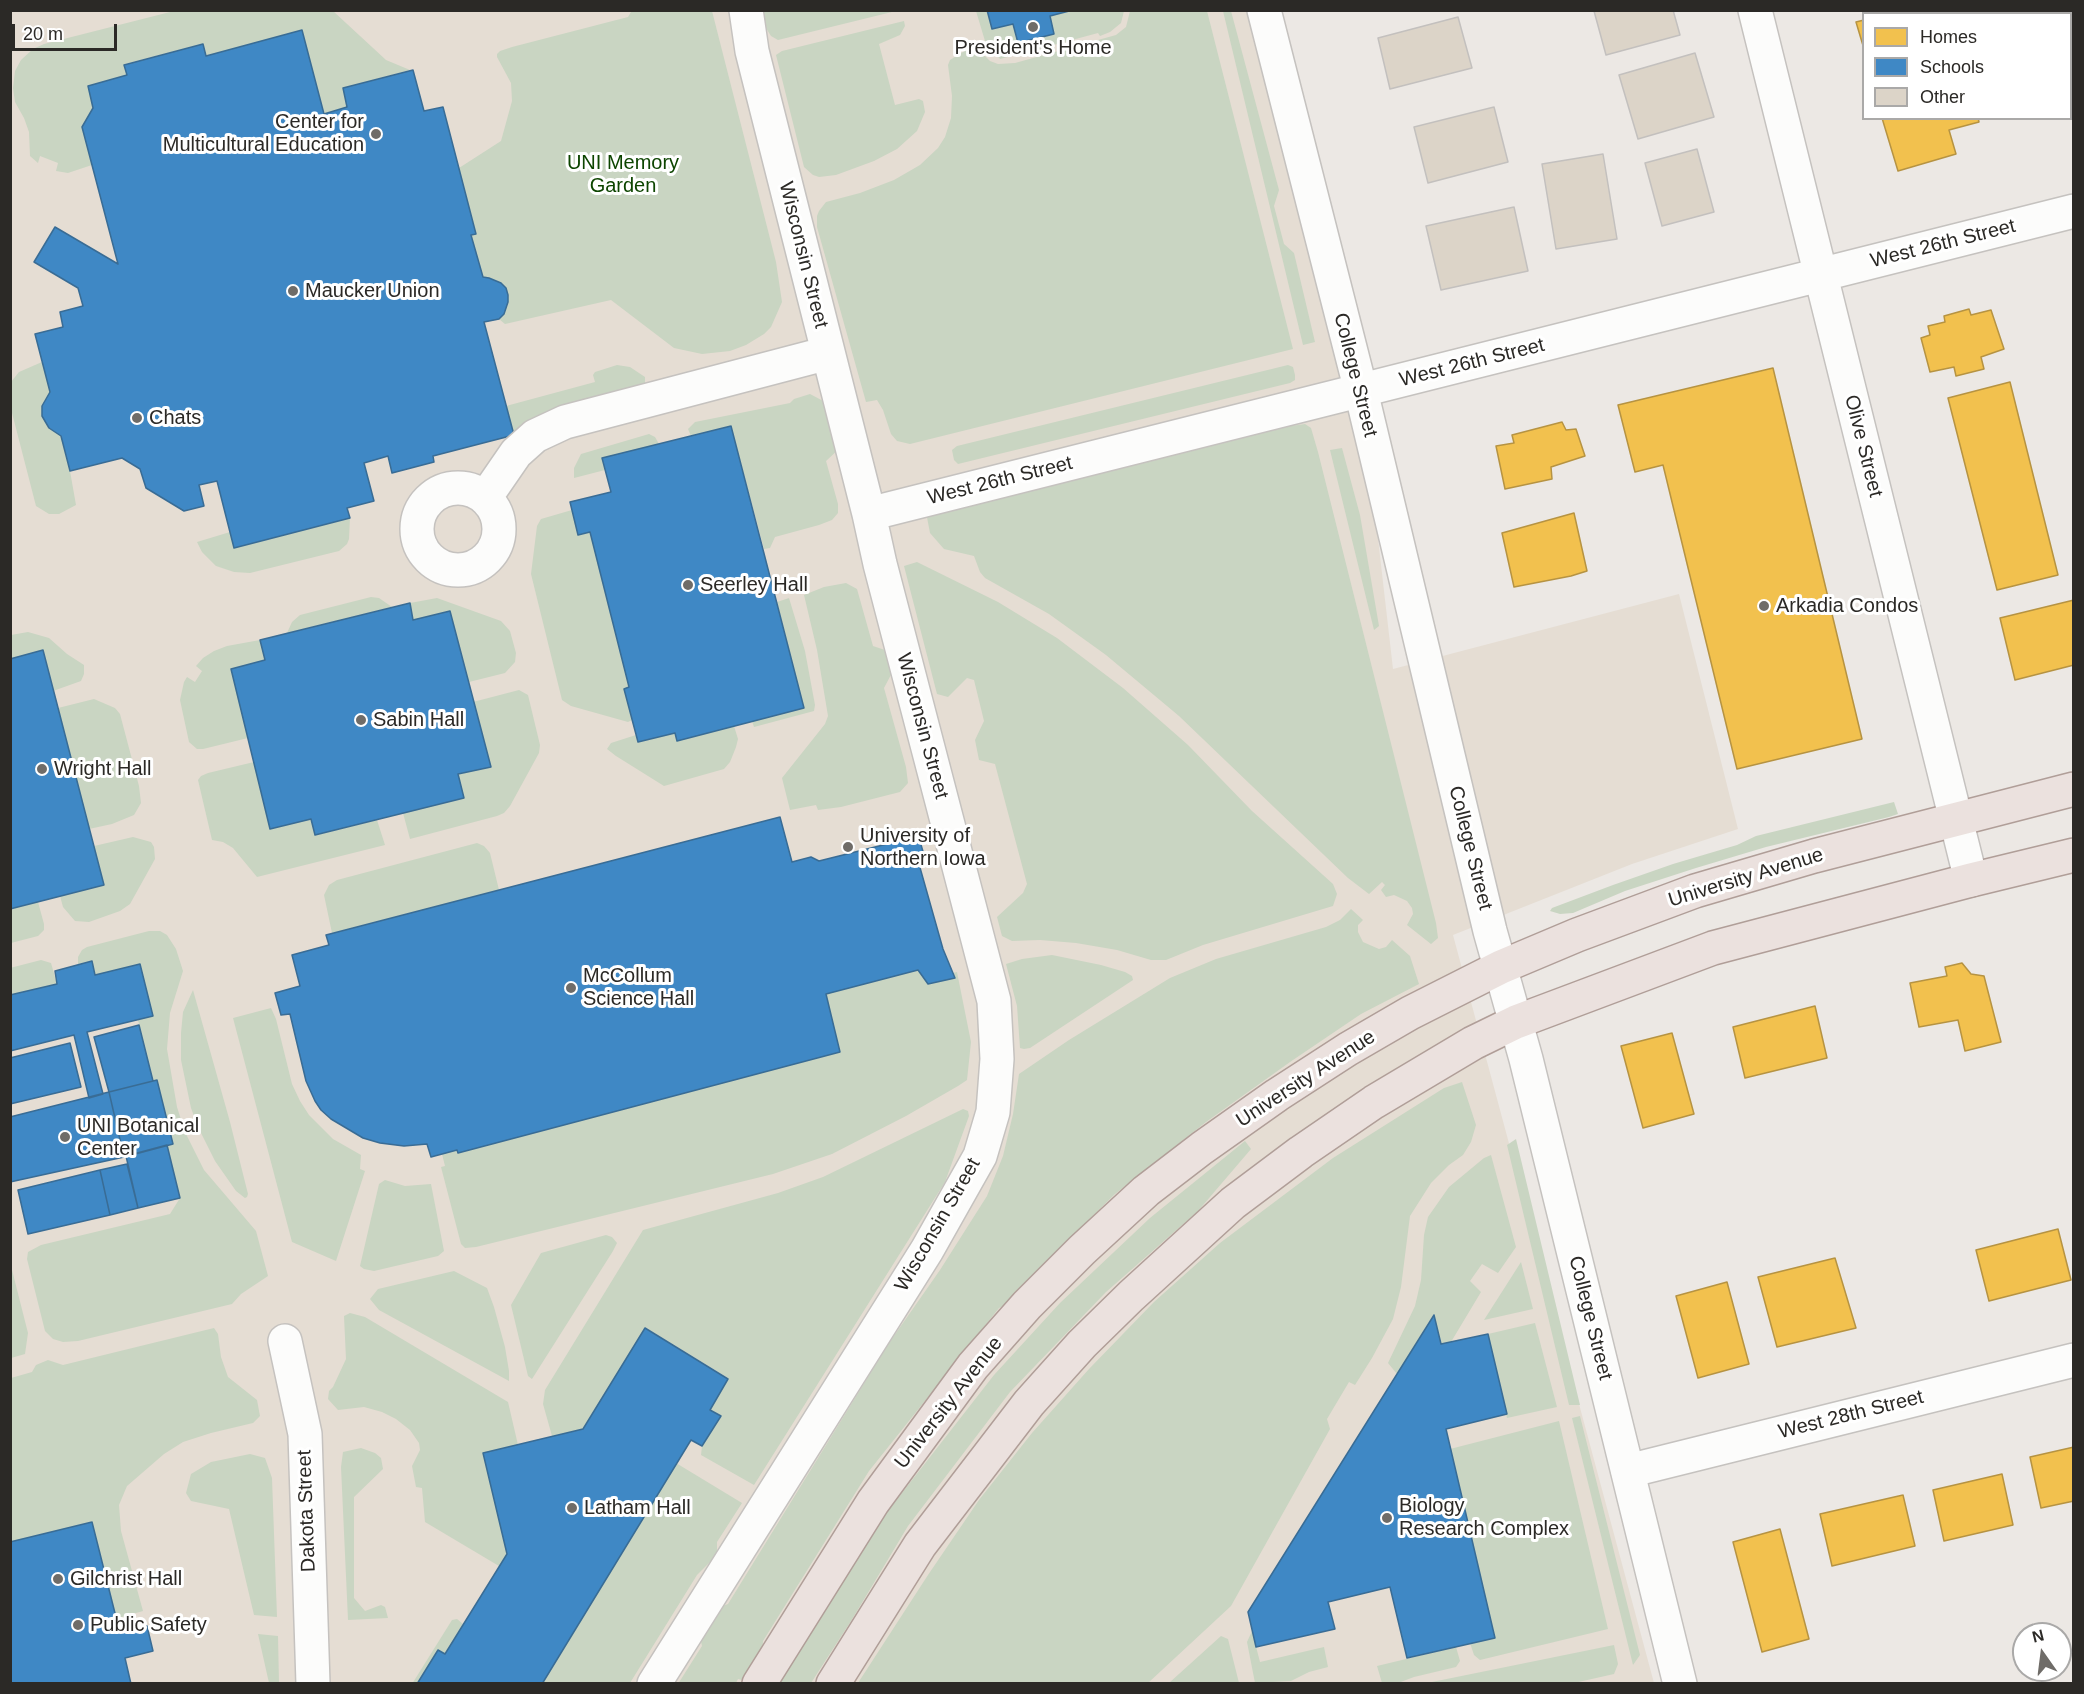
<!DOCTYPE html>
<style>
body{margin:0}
#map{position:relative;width:2084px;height:1694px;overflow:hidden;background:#ece8e4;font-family:Arial,sans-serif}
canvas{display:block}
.frame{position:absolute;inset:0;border:12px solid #2b2926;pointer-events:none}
.legend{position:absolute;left:1862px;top:12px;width:210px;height:108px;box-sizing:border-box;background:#fff;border:2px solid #aaa9a8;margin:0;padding:8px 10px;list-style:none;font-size:18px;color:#2b2926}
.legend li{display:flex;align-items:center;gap:12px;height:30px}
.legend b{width:30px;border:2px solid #aaa9a8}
.north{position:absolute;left:2012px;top:1622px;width:60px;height:60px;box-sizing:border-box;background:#fff;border:2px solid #aaa9a8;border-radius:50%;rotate:346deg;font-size:16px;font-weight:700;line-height:24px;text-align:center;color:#2b2926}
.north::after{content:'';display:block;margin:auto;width:21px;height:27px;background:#6f6c68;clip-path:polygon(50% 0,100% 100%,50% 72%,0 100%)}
.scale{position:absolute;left:12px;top:24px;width:105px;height:27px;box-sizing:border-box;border:3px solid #2b2926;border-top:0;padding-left:8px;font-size:18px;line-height:21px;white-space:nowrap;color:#2b2926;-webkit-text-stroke:4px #fff;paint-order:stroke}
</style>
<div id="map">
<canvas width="2084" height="1694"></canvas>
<div class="frame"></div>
<ul class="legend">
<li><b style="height:16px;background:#f2c14e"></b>Homes</li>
<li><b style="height:16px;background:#3f88c5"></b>Schools</li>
<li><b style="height:16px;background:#dcd4c8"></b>Other</li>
</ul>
<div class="north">N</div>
<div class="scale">20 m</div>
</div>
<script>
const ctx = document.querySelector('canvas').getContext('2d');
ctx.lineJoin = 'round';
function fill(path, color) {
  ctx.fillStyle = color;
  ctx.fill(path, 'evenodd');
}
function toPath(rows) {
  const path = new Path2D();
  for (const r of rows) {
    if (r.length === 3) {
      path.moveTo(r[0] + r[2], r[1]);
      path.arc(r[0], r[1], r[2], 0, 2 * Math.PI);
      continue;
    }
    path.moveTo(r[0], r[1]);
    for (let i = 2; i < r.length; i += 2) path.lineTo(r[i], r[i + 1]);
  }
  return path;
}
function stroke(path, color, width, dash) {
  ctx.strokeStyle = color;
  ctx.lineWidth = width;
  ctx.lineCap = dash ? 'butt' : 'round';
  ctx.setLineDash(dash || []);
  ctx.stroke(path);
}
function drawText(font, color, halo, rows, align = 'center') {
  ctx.font = font + ' Arial,sans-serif';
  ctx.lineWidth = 6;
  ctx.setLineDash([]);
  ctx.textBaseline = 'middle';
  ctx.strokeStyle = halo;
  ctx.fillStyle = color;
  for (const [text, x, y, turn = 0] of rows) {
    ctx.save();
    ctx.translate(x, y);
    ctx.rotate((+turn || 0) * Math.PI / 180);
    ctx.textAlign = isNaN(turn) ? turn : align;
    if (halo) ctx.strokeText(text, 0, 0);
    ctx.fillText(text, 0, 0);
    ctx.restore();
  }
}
const built = toPath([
 [11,11,1264,11,1361,391,1393,669,1679,594,1738,829,1632,864,1453,935,1654,1683,11,1684]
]);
const green = toPath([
 [174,11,333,11,386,60,410,70,343,88,347,107,324,114,302,31,206,56,202,44,125,64,127,75,88,86,93,108,92,165,68,173,56,171,58,163,40,156,38,163,30,156,29,132,24,118,15,102,13,88,15,71,21,60,33,49,44,44],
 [634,11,712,11,776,262,782,302,771,327,764,334,746,345,730,351,702,354,674,348,611,300,505,324,499,319,504,314,508,302,506,288,495,280,483,277,471,235,476,233,459,168,501,141,512,101,511,83,497,57,497,54,500,51,512,47,628,17,631,12],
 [763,11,896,10,896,11,778,40,771,36,766,28],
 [976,11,987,11,992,29,1013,24,1018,43,1022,42,1023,53,1000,59,985,41],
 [1070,11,1124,11,1121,23,1110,32,1100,36,1098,33,1035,50,1035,39,1054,34,1050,16],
 [1130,11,1207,11,1293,349,910,444,897,441,891,434,883,410,877,400,866,402,817,227,817,216,819,211,826,202,860,193,894,180,920,165,938,148,945,137,951,118,952,96,948,65,950,60,961,53,975,46,990,61,998,64,1015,63,1116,35,1126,27],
 [1223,11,1231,11,1279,190,1274,206,1284,244,1294,253,1315,342,1303,345],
 [904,21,905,26,900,35,879,44,895,105,919,99,923,101,925,112,917,131,897,149,874,161,836,175,819,177,813,175,804,167,776,55,782,51],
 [42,362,50,392,42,406,42,416,49,428,61,436,70,471,76,505,59,514,49,514,36,506,11,409,11,382,19,372],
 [617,365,630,367,645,377,645,384,642,388,514,435,506,406,595,382,593,375,595,372],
 [1288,365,1293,367,1295,375,1295,380,1290,383,958,464,954,460,952,450,957,446],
 [810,394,827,403,840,448,826,461,838,504,838,513,832,520,819,525,775,537,770,548,764,549,731,426,691,436,688,429,695,422,790,403,794,399],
 [1305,424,1311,428,1318,452,1436,923,1438,938,1431,944,1407,925,1413,914,1412,908,1407,901,1394,895,1386,897,1381,890,1385,885,1382,882,1369,894,1348,878,1179,716,1106,655,1049,614,985,578,980,572,974,556,944,549,930,533,921,486,1008,470,1020,494,1291,426],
 [649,434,655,437,659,444,602,458,605,470,574,478,574,468,581,454],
 [1342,448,1360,515,1379,626,1374,630,1330,450],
 [572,510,578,535,590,532,629,687,625,690,632,720,628,722,571,706,562,700,531,574,537,526,541,519],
 [350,518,349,539,347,544,339,551,250,573,234,572,216,566,202,552,197,542,230,532,234,548],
 [917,562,998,602,1057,638,1123,688,1188,745,1252,811,1333,884,1337,894,1333,906,1203,945,1166,960,1151,960,1117,950,1076,943,1040,940,1012,941,1002,936,997,917,1023,893,1027,884,995,764,979,760,975,740,984,721,974,680,967,678,948,697,937,694,904,566],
 [846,583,857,589,873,646,891,652,894,669,884,688,906,767,908,783,900,792,841,807,818,810,816,805,790,810,782,778,825,724,828,716,817,650,804,595,824,587],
 [371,597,379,598,392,607,287,633,292,622,300,615],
 [437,598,501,621,510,631,516,653,515,662,505,673,469,682,413,620,410,603],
 [789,598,805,651,815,705,814,711,754,727,752,721,804,708,777,602],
 [28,632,49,638,67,654,84,665,84,674,81,681,53,691,43,650,11,659,11,635],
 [260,640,265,660,231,669,248,738,203,749,197,749,189,742,180,700,184,682,187,677,195,682,202,671,196,666,203,658,214,651,227,646],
 [519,690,528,695,540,745,539,753,510,806,504,813,497,816,410,839,403,813,464,798,458,774,473,702],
 [94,699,115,708,120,714,139,786,141,803,134,815,112,824,89,829,58,708],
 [734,726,738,739,736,747,730,762,724,769,664,786,616,756,607,749,611,743,636,735,639,742,675,733,677,741],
 [254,762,311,819,316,835,377,820,385,845,257,877,233,848,223,842,212,840,198,780,201,776,208,773],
 [1894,802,1898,814,1889,817,1766,847,1696,868,1625,891,1573,913,1560,914,1550,911,1552,908,1613,885,1673,864,1737,845,1756,836],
 [133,837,151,842,154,847,155,859,130,904,120,911,89,922,75,921,63,907,60,896,104,885,94,846],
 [477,843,484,846,490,853,499,890,332,933,324,895,329,885,337,880],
 [38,902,44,924,44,930,38,936,11,943,11,909],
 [1351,909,1363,920,1358,925,1358,932,1363,942,1379,949,1386,947,1392,940,1410,956,1419,984,1361,1014,1290,1062,1206,1122,1115,1194,1015,1292,1013,1301,999,1308,869,1471,763,1641,762,1660,742,1680,738,1679,736,1683,678,1684,702,1646,699,1633,709,1611,728,1604,889,1343,940,1270,987,1196,1003,1156,1013,1114,1019,1074,1069,1040,1170,978,1216,959,1326,927,1340,920],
 [149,931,160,931,167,935,176,949,183,971,170,1013,167,1049,177,1107,185,1132,204,1170,256,1231,268,1276,241,1294,232,1304,78,1341,63,1342,53,1339,45,1331,27,1259,28,1252,41,1245,170,1214,180,1198,167,1145,173,1143,157,1080,153,1081,138,1020,153,1015,140,964,95,975,92,961,78,964,78,957,82,950,87,947],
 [1052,955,1101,965,1125,972,1132,976,1133,980,1030,1048,1024,1049,1020,1048,1017,1006,1006,964,1022,959],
 [41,960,51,963,57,984,11,995,10,968],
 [918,970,928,984,955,978,953,973,957,972,971,1042,967,1080,958,1086,906,1116,832,1154,773,1174,476,1247,465,1248,461,1244,441,1167,445,1166,442,1154,839,1052,826,994],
 [193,990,230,1122,248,1194,247,1197,245,1198,236,1191,215,1161,198,1127,191,1108,181,1060,181,1033,183,1012],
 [271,1008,276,1019,292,1084,300,1101,309,1115,333,1139,361,1155,360,1169,365,1171,336,1261,292,1242,233,1018],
 [1462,1082,1476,1125,1471,1142,1463,1155,1449,1165,1431,1183,1410,1216,1401,1287,1393,1319,1372,1358,1355,1385,1349,1382,1327,1419,1330,1429,1231,1606,1148,1683,858,1683,928,1575,979,1500,1032,1433,1089,1369,1154,1302,1220,1243,1333,1158,1444,1088],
 [963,1109,968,1111,969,1116,945,1182,754,1485,701,1455,702,1446,721,1417,710,1410,728,1378,646,1328,583,1429,552,1436,543,1404,545,1390,643,1230,778,1193,823,1177],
 [1516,1139,1580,1405,1569,1405,1507,1145],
 [1245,1141,1251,1149,1198,1211,1106,1292,1010,1392,908,1526,851,1621,811,1683,780,1683,884,1516,994,1375,1060,1303,1150,1218],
 [1491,1155,1516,1247,1498,1273,1482,1264,1470,1281,1481,1292,1451,1342,1441,1344,1433,1315,1397,1374,1388,1363,1415,1306,1421,1280,1424,1235,1428,1217,1449,1187,1484,1158],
 [385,1180,405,1186,431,1184,444,1251,438,1256,374,1271,364,1269,360,1266,379,1184],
 [606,1235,612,1237,617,1243,613,1251,532,1379,528,1376,511,1305,541,1253],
 [10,1262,28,1333,25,1354,11,1358],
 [1521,1262,1533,1309,1484,1320],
 [454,1271,487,1288,494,1307,505,1347,509,1371,509,1381,379,1310,370,1299,378,1289],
 [350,1313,365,1317,508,1402,518,1445,483,1453,507,1554,499,1566,425,1522,422,1488,416,1487,412,1466,420,1450,419,1443,410,1430,396,1419,382,1412,364,1407,338,1410,328,1399,329,1391,333,1387,346,1359,344,1316],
 [1535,1323,1557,1407,1507,1418,1488,1334],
 [214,1328,218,1334,221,1357,228,1377,257,1400,260,1416,253,1423,211,1433,183,1442,164,1454,127,1486,119,1505,121,1531,143,1611,122,1617,116,1617,92,1522,11,1542,11,1378,32,1372,36,1365,48,1360,63,1365],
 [1580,1416,1640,1655,1633,1665,1572,1418],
 [1559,1421,1608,1629,1480,1660,1474,1655,1470,1643,1450,1449],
 [361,1448,375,1453,381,1458,383,1469,354,1497,354,1598,365,1611,381,1605,385,1607,388,1618,348,1620,341,1467,343,1452],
 [250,1454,265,1458,272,1478,277,1617,254,1615,229,1509,191,1501,186,1493,191,1474,211,1462],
 [676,1463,742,1503,717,1542,717,1555,697,1575,630,1683,542,1684],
 [457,1619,463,1624,445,1654,438,1650,417,1683,412,1684,452,1620],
 [1252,1631,1260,1662,1324,1647,1328,1667,1309,1672,1291,1681,1255,1683,1247,1642],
 [258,1634,278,1636,279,1683,269,1683],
 [1221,1636,1228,1639,1239,1683,1169,1683],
 [1614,1645,1618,1664,1614,1674,1574,1683,1427,1683],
 [1456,1647,1460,1661,1456,1667,1414,1677,1398,1683,1382,1683,1377,1666]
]);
const homes = toPath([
 [1864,20,1864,49,1856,22,1864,20],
 [1882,118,1978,118,1979,122,1949,130,1956,154,1898,171,1882,118],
 [1969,309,1971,315,1991,310,2004,349,1981,357,1984,369,1956,376,1954,367,1930,372,1921,338,1930,335,1928,326,1945,322,1944,316,1969,309],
 [1773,368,1862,739,1737,769,1663,465,1635,472,1618,405,1773,368],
 [2010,382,2058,575,1997,590,1948,398,2010,382],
 [1562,422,1566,430,1576,429,1585,456,1551,467,1552,479,1505,489,1496,446,1514,443,1512,435,1562,422],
 [1574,513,1587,571,1571,576,1514,587,1502,533,1574,513],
 [2074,600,2074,665,2015,680,2000,618,2074,600],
 [1962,963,1971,974,1984,976,2001,1042,1965,1051,1958,1020,1919,1027,1910,983,1947,976,1945,967,1962,963],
 [1815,1006,1827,1058,1745,1078,1733,1027,1815,1006],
 [1672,1033,1694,1114,1643,1128,1621,1046,1672,1033],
 [2058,1229,2071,1280,1989,1301,1976,1250,2058,1229],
 [1835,1258,1856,1328,1777,1347,1758,1277,1835,1258],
 [1727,1282,1749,1364,1698,1378,1676,1296,1727,1282],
 [2074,1447,2074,1501,2041,1508,2030,1457,2074,1447],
 [2002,1474,2013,1525,1944,1541,1933,1490,2002,1474],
 [1903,1495,1915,1546,1832,1566,1820,1514,1903,1495],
 [1780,1529,1809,1639,1762,1652,1733,1542,1780,1529]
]);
const schools = toPath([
 [987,10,1073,10,1050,16,1054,34,1018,43,1013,24,992,29,987,10],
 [302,30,324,114,347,107,343,88,413,70,424,111,443,107,476,234,471,235,483,277,489,278,501,283,506,288,508,295,508,302,504,314,499,319,484,322,514,435,433,456,434,462,392,473,388,456,364,463,374,501,347,508,350,518,234,548,217,481,199,485,204,506,184,511,146,488,140,469,122,458,70,471,61,436,49,428,42,416,42,406,50,392,35,334,63,327,60,312,83,306,78,288,34,262,55,227,118,264,82,127,93,108,88,86,127,75,124,65,203,44,206,56,302,30],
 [731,426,804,708,677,741,675,733,638,742,624,689,629,687,590,532,578,535,570,502,611,492,602,458,731,426],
 [410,603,413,620,450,611,491,767,458,774,464,798,315,835,311,819,270,829,231,669,265,660,260,640,410,603],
 [43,650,104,885,10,909,10,659,43,650],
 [780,817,792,862,811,857,819,861,891,843,889,838,917,831,924,855,917,857,943,949,955,978,928,984,918,970,826,994,840,1052,458,1153,457,1150,431,1157,427,1144,404,1146,380,1143,363,1138,331,1119,321,1110,315,1101,306,1081,290,1014,281,1015,275,993,300,986,292,955,329,945,326,935,780,817],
 [92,961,95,975,140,964,153,1016,87,1032,103,1094,89,1098,74,1035,10,1051,10,995,57,984,55,971,92,961],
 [139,1025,153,1081,109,1092,94,1037,139,1025],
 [70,1043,81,1087,10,1104,10,1058,70,1043],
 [157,1080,173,1144,124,1157,109,1092,157,1080],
 [109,1092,124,1157,10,1182,10,1117,109,1092],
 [167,1145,180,1198,138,1208,126,1156,167,1145],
 [127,1164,138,1208,110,1215,100,1170,127,1164],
 [100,1170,110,1215,28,1234,18,1190,100,1170],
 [1434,1315,1441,1344,1488,1334,1507,1414,1446,1429,1495,1638,1407,1658,1390,1587,1328,1602,1335,1629,1256,1647,1248,1612,1434,1315],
 [645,1328,728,1379,710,1410,721,1416,702,1446,691,1440,542,1684,417,1684,438,1650,445,1654,507,1554,483,1453,583,1429,645,1328],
 [92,1522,120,1633,147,1626,153,1651,125,1658,131,1684,10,1684,10,1542,92,1522]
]);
const building = toPath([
 [1673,10,1680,35,1606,55,1594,11,1673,10],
 [1458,17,1472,68,1390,89,1378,38,1458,17],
 [1695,53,1714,117,1638,139,1619,75,1695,53],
 [1494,107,1508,162,1428,183,1414,127,1494,107],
 [1697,149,1714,212,1662,226,1645,163,1697,149],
 [1603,154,1617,239,1556,249,1542,164,1603,154],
 [1514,207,1528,271,1441,290,1426,226,1514,207]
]);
const street = toPath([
 [1755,10,1971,880],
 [458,529,41],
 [485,498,516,453,535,436,565,422,828,353],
 [869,514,2074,211],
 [285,1341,305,1434,313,1684],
 [1628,1471,2074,1360],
 [654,1684,927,1250,980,1156,993,1112,997,1059,994,1001,880,564,869,514,752,51,746,10]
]);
const secondary = toPath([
 [1264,10,1361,391,1490,931,1526,1059,1680,1684]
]);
const primary = toPath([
 [759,1684,873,1502,973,1366,1027,1305,1082,1250,1146,1191,1202,1148,1277,1095,1348,1049,1410,1013,1501,967,1577,935,1695,891,1814,856,2074,789],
 [833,1684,920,1545,1029,1403,1082,1344,1131,1296,1233,1203,1301,1152,1374,1102,1473,1043,1516,1022,1713,948,1971,880,2074,855]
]);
const markers = [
 [1033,27,6,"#6f6c68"],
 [376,134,6,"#6f6c68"],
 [293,291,6,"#6f6c68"],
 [137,418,6,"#6f6c68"],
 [688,585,6,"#6f6c68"],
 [1764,606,6,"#6f6c68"],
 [361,720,6,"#6f6c68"],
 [42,769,6,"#6f6c68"],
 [848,847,6,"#6f6c68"],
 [571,988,6,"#6f6c68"],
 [65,1137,6,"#6f6c68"],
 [572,1508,6,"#6f6c68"],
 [1387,1518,6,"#6f6c68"],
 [58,1579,6,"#6f6c68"],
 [78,1625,6,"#6f6c68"]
];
const poiNames = [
 ["President's Home",1033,48,"center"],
 ["Center for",364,122,"right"],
 ["Multicultural Education",364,145,"right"],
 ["Maucker Union",305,291],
 ["Chats",149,418],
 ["Seerley Hall",700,585],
 ["Arkadia Condos",1776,606],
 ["Sabin Hall",373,720],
 ["Wright Hall",54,769],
 ["University of",860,836],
 ["Northern Iowa",860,859],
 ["McCollum",583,976],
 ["Science Hall",583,999],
 ["UNI Botanical",77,1126],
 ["Center",77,1149],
 ["Biology",1399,1506],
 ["Research Complex",1399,1529],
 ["Latham Hall",584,1508],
 ["Gilchrist Hall",70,1579],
 ["Public Safety",90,1625]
];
const parkNames = [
 ["UNI Memory",623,163],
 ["Garden",623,186]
];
const streetNames = [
 ["West 26th Street",1943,244,-14],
 ["Wisconsin Street",803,255,76],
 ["West 26th Street",1472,363,-14],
 ["College Street",1355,375,76],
 ["Olive Street",1863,446,76],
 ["West 26th Street",1000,481,-14],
 ["Wisconsin Street",922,726,75],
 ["College Street",1470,848,76],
 ["University Avenue",1746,878,-17],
 ["University Avenue",1306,1079,-33],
 ["Wisconsin Street",938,1225,-60],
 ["College Street",1590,1318,76],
 ["University Avenue",949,1403,-52],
 ["West 28th Street",1851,1415,-14],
 ["Dakota Street",307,1511,-92]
];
fill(built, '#e5ddd3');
fill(green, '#c9d5c2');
fill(homes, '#f2c14e');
stroke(homes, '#b69342', 1.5);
fill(schools, '#3f88c5');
stroke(schools, '#396c95', 1.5);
fill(building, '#dcd4c8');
stroke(building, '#c3c0be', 1.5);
stroke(street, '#c5c2bf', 36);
stroke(secondary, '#c5c2bf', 36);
stroke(primary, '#b09e98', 36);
stroke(street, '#fcfcfb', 33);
stroke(secondary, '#fcfcfb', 33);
stroke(primary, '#ebe1de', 33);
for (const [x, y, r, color] of markers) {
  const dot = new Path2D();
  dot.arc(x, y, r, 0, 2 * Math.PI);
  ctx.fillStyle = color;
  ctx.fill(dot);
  stroke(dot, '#fff', 2);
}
drawText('20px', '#2b2926', '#fff', poiNames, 'left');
drawText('20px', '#0d4500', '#fff', parkNames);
drawText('20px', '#2b2926', '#fff', streetNames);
</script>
